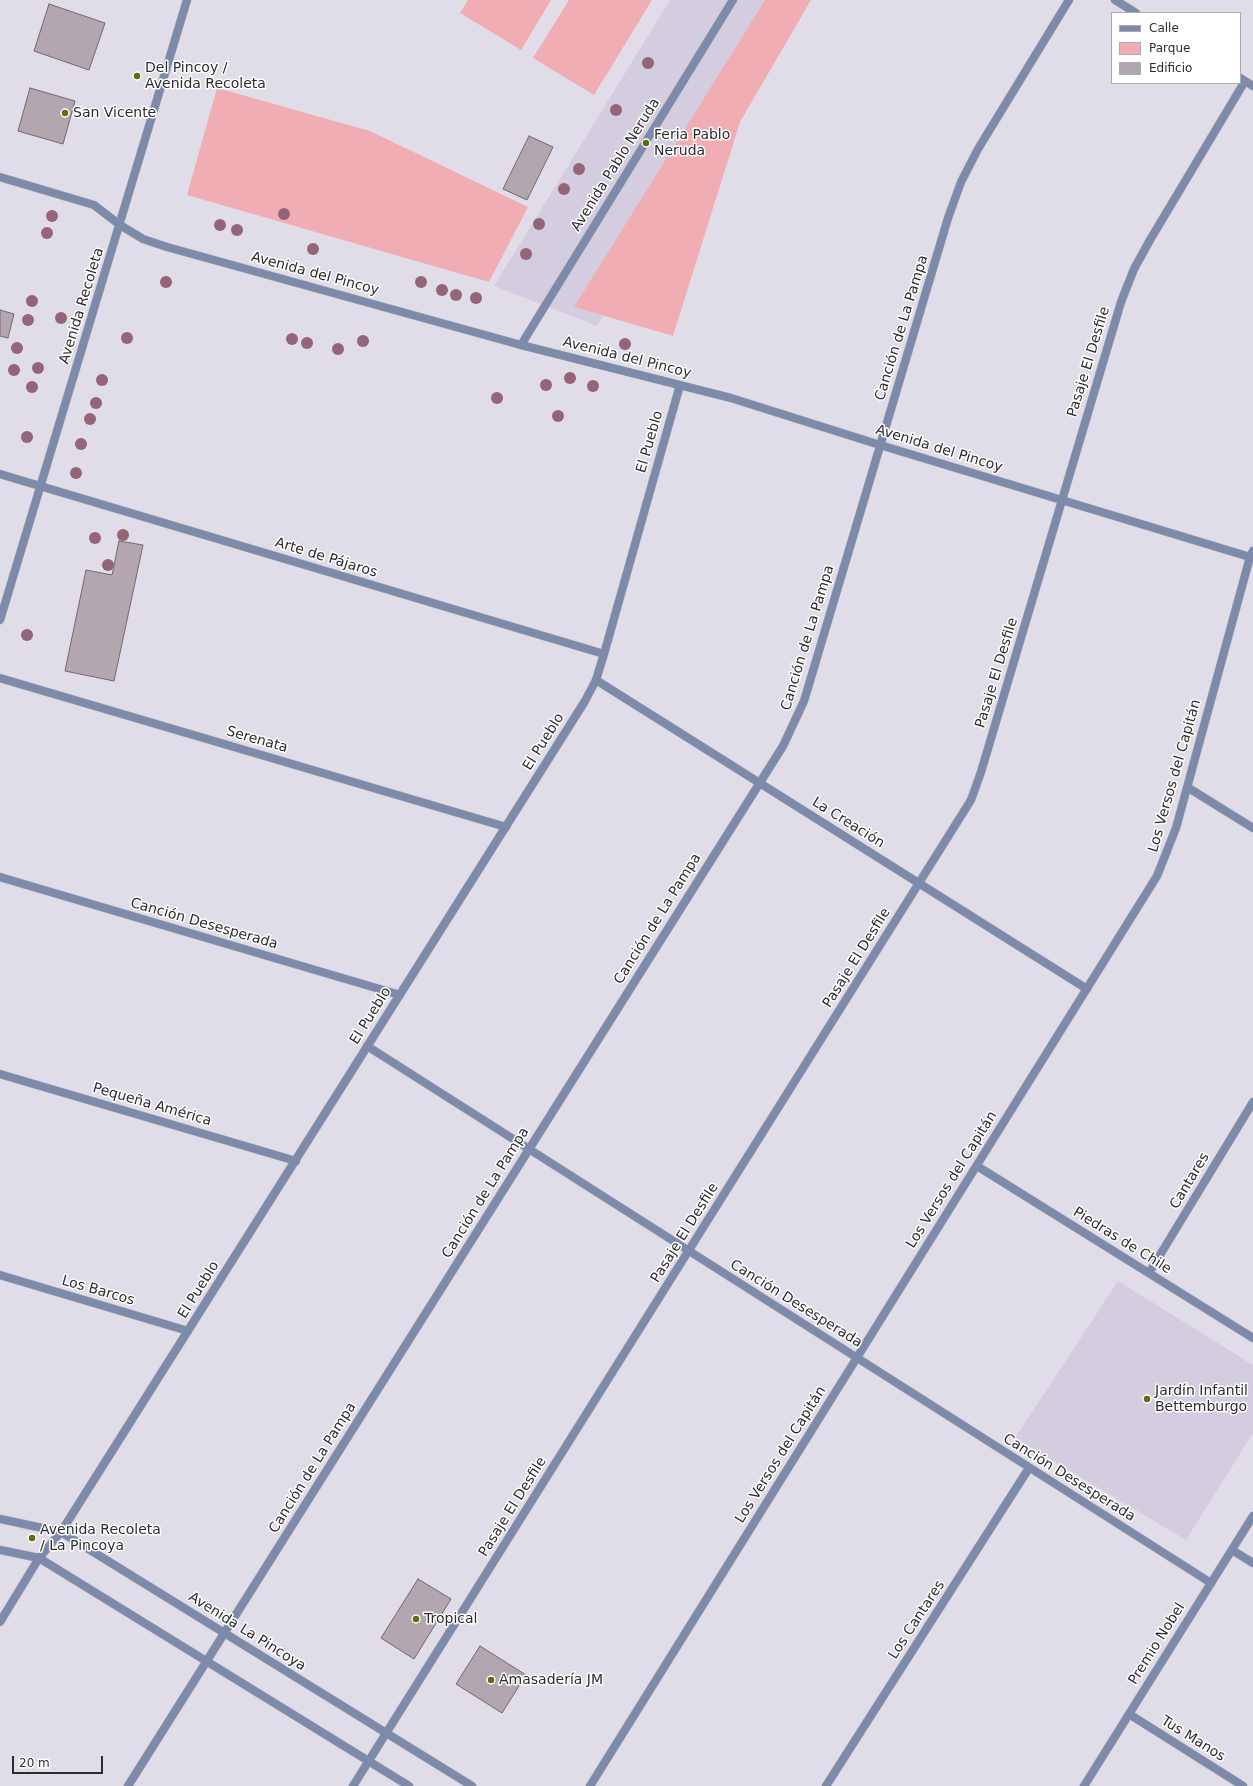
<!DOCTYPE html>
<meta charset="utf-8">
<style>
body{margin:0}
#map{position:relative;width:1253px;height:1786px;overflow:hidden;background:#e0dce8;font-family:"DejaVu Sans",sans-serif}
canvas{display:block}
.legend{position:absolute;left:1111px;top:12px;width:130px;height:72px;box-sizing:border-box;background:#fff;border:1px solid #abaaac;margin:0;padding:5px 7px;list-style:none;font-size:12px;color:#2d2b2f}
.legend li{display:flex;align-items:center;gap:8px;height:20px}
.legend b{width:20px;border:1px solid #abaaac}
.scale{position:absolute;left:12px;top:1756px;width:91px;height:18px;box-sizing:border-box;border:2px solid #2d2b2f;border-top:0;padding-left:5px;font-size:12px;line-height:14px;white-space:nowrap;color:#2d2b2f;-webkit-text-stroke:3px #fff;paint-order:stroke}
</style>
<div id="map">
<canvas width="1253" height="1786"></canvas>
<ul class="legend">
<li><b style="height:5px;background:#7e8aaa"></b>Calle</li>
<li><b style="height:11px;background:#f0aeb4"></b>Parque</li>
<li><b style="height:11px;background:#b2a7af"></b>Edificio</li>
</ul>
<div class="scale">20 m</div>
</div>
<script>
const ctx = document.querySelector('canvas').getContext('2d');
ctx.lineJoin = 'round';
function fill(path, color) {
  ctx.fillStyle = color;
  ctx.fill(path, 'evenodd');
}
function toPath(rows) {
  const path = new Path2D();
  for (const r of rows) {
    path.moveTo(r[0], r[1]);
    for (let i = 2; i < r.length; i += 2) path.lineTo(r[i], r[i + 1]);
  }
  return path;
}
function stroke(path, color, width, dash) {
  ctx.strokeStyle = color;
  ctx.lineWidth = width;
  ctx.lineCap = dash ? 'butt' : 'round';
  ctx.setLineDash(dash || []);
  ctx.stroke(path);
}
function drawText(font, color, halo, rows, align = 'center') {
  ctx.font = font + ' "DejaVu Sans",sans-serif';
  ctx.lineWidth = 3;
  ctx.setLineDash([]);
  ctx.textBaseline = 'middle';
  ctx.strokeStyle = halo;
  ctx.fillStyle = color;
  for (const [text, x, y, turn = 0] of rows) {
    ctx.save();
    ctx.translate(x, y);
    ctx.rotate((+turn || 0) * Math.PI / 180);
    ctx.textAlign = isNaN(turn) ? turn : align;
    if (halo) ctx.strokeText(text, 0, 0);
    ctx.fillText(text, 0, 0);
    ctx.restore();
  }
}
const built = toPath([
 [670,0,798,0,597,326,494,286],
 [1118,1281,1253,1365,1253,1433,1186,1540,1015,1438]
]);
const green = toPath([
 [468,0,551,0,521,50,460,13],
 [569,0,652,0,594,95,533,58],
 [765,0,811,0,740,122,673,336,574,307],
 [217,88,370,131,528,207,489,282,187,195]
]);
const building = toPath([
 [49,4,105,23,89,70,34,51,49,4],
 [30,88,75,101,63,144,18,131,30,88],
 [529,136,553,147,527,200,503,189,529,136],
 [0,310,14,314,8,338,0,336,0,310],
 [119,541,143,545,114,681,65,671,86,570,112,575,119,541],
 [418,1579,451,1599,414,1659,381,1638,418,1579],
 [480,1646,526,1675,502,1713,456,1684,480,1646]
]);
const minor = toPath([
 [1115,0,1136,13],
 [1240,78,1253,86],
 [521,345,733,0],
 [0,474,604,654],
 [0,678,506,827],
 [596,680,1087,989],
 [1187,787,1253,828],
 [0,877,400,995],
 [367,1046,1211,1583],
 [0,1074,296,1161],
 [977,1166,1253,1338],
 [1149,1273,1253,1102],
 [0,1275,188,1331],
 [1232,1550,1253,1563],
 [0,1622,39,1558,61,1532,585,701,596,680,604,654,680,385],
 [1129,1714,1243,1786],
 [128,1786,783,746,804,701,948,218,961,182,978,149,1069,0],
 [353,1786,971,800,981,772,1121,302,1134,269,1150,240,1245,81],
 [590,1786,1157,876,1176,828,1250,557,1253,551],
 [826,1786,1029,1468]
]);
const tertiary = toPath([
 [0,177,94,205,120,225,143,239,167,247,521,345,731,398,880,445,1253,558],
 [0,620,187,0],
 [0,1519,61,1532,472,1786],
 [0,1550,39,1558,409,1786],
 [1084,1786,1253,1516]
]);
const trees = [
 [648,63],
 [616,110],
 [579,169],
 [564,189],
 [284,214],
 [52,216],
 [539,224],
 [220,225],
 [237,230],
 [47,233],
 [313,249],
 [526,254],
 [166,282],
 [421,282],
 [442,290],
 [456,295],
 [476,298],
 [32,301],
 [61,318],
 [28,320],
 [127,338],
 [292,339],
 [363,341],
 [307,343],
 [625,344],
 [17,348],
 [338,349],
 [38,368],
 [14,370],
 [570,378],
 [102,380],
 [546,385],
 [593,386],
 [32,387],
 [497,398],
 [96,403],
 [558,416],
 [90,419],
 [27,437],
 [81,444],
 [76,473],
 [123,535],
 [95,538],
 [108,565],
 [27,635]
];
const markers = [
 [137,76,4,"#616c14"],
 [65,113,4,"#616c14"],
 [646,143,4,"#616c14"],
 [1147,1399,4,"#616c14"],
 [32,1538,4,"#616c14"],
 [416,1619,4,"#616c14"],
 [491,1680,4,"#616c14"]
];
const poiNames = [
 ["Del Pincoy /",145,68],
 ["Avenida Recoleta",145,84],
 ["San Vicente",73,113],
 ["Feria Pablo",654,135],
 ["Neruda",654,151],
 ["Jardín Infantil",1155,1391],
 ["Bettemburgo",1155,1407],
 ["Avenida Recoleta",40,1530],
 ["/ La Pincoya",40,1546],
 ["Tropical",424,1619],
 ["Amasadería JM",499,1680]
];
const streetNames = [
 ["Avenida Pablo Neruda",616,165,-58],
 ["Avenida del Pincoy",315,274,15],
 ["Avenida Recoleta",82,306,-73],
 ["Canción de La Pampa",902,328,-73],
 ["Avenida del Pincoy",627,358,14],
 ["Pasaje El Desfile",1089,362,-73],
 ["El Pueblo",650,442,-74],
 ["Avenida del Pincoy",939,449,17],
 ["Arte de Pájaros",326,558,17],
 ["Canción de La Pampa",808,638,-73],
 ["Pasaje El Desfile",997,673,-73],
 ["Serenata",257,740,16],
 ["El Pueblo",544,742,-58],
 ["Los Versos del Capitán",1175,776,-74],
 ["La Creación",848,823,32],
 ["Canción de La Pampa",658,919,-58],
 ["Canción Desesperada",204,924,16],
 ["Pasaje El Desfile",857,958,-58],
 ["El Pueblo",371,1016,-58],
 ["Pequeña América",152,1105,16],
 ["Los Versos del Capitán",952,1180,-58],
 ["Cantares",1190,1181,-59],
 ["Canción de La Pampa",486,1193,-58],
 ["Pasaje El Desfile",685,1233,-58],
 ["Piedras de Chile",1122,1241,32],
 ["El Pueblo",199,1290,-58],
 ["Los Barcos",98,1291,16],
 ["Canción Desesperada",796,1304,32],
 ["Los Versos del Capitán",781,1455,-58],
 ["Canción de La Pampa",313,1468,-58],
 ["Canción Desesperada",1069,1478,32],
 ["Pasaje El Desfile",513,1507,-58],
 ["Los Cantares",917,1620,-57],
 ["Avenida La Pincoya",247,1632,32],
 ["Premio Nobel",1157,1644,-58],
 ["Tus Manos",1193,1739,32]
];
fill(built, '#d4cde0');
fill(green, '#f0aeb4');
fill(building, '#b2a7af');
stroke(building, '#72686f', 1);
stroke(minor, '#bcb9c3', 9);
stroke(tertiary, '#bcb9c3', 9);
stroke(minor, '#7e8aaa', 8);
stroke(tertiary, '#7e8aaa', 8);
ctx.fillStyle = '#946577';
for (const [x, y] of trees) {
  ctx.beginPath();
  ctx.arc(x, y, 6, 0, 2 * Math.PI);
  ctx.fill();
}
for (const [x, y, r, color] of markers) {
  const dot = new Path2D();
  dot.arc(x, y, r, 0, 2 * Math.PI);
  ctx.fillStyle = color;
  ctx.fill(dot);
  stroke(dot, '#fff', 1.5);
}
drawText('14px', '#2d2b2f', '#fff', poiNames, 'left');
drawText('14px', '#2d2b2f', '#fff', streetNames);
</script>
